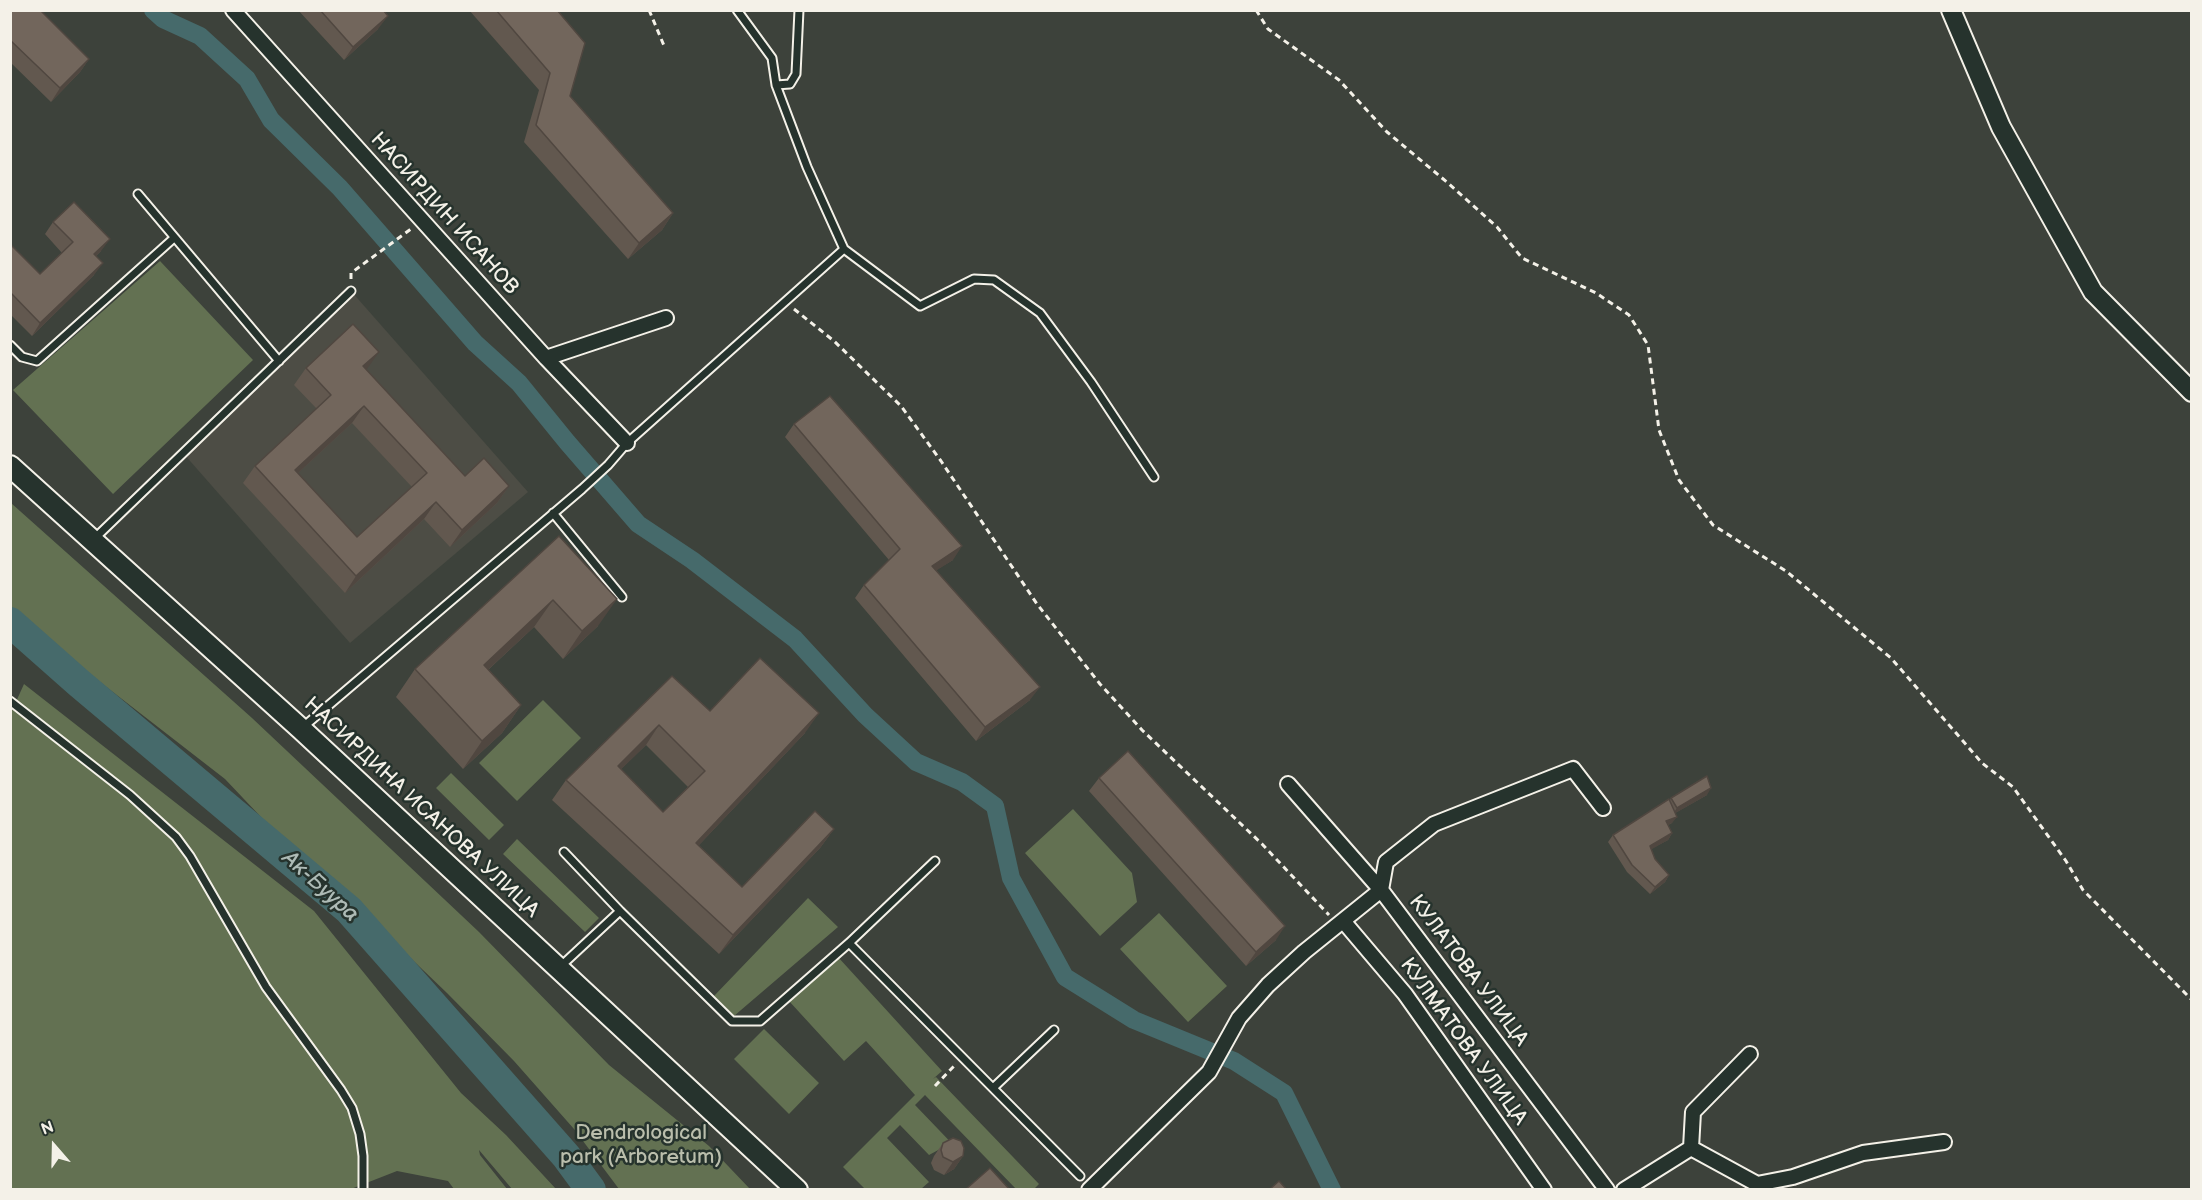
<!DOCTYPE html>
<meta charset="utf-8">
<style>
body{margin:0}
#map{position:relative;width:2202px;height:1200px;overflow:hidden;background:#3d423b;font-family:"Balsamiq Sans",sans-serif}
canvas{display:block}
.frame{position:absolute;inset:0;border:12px solid #f4f1e8;pointer-events:none}
.north{position:absolute;left:24px;top:1116px;width:60px;height:60px;-webkit-text-stroke:4px #26332d;paint-order:stroke;rotate:340deg;font-size:16px;font-weight:700;line-height:24px;text-align:center;color:#f4f1e8}
.north::after{content:'';display:block;margin:auto;width:21px;height:27px;background:#f4f1e8;clip-path:polygon(50% 0,100% 100%,50% 72%,0 100%)}
</style>
<div id="map">
<canvas width="2202" height="1200"></canvas>
<div class="frame"></div>
<div class="north">N</div>
</div>
<script>
const ctx = document.querySelector('canvas').getContext('2d');
ctx.lineJoin = 'round';
function fill(path, color) {
  ctx.fillStyle = color;
  ctx.fill(path, 'evenodd');
}
function toPath(rows) {
  const path = new Path2D();
  for (const r of rows) {
    path.moveTo(r[0], r[1]);
    for (let i = 2; i < r.length; i += 2) path.lineTo(r[i], r[i + 1]);
  }
  return path;
}
function stroke(path, color, width, dash) {
  ctx.strokeStyle = color;
  ctx.lineWidth = width;
  ctx.lineCap = dash ? 'butt' : 'round';
  ctx.setLineDash(dash || []);
  ctx.stroke(path);
}
function drawText(font, color, halo, rows, align = 'center') {
  ctx.font = font + ' "Balsamiq Sans",sans-serif';
  ctx.lineWidth = 5;
  ctx.setLineDash([]);
  ctx.textBaseline = 'middle';
  ctx.strokeStyle = halo;
  ctx.fillStyle = color;
  for (const [text, x, y, turn = 0] of rows) {
    ctx.save();
    ctx.translate(x, y);
    ctx.rotate((+turn || 0) * Math.PI / 180);
    ctx.textAlign = isNaN(turn) ? turn : align;
    if (halo) ctx.strokeText(text, 0, 0);
    ctx.fillText(text, 0, 0);
    ctx.restore();
  }
}
const built = toPath([
 [351,291,528,492,350,643,183,453]
]);
const green = toPath([
 [160,261,253,360,113,494,13,390],
 [11,503,252,718,479,932,609,1065,709,1146,750,1189,619,1189,574,1129,514,1061,447,993,375,924,313,872,225,779,11,613],
 [24,684,314,911,461,1093,506,1135,556,1189,512,1189,479,1150,480,1155,507,1189,454,1189,448,1181,397,1171,351,1189,11,1190,10,715],
 [543,700,581,738,517,801,479,763],
 [451,773,504,825,489,840,436,788],
 [1073,809,1132,873,1137,902,1100,936,1025,853],
 [517,839,599,918,585,932,503,854],
 [808,898,838,927,734,1016,714,996],
 [1159,913,1227,986,1188,1022,1120,949],
 [838,957,942,1071,933,1079,936,1077,1039,1184,1034,1189,1016,1189,925,1095,915,1105,962,1154,942,1148,929,1155,900,1125,887,1138,929,1182,921,1189,865,1189,843,1167,915,1095,866,1041,844,1061,789,1001],
 [764,1029,819,1083,789,1114,734,1059]
]);
const canal = toPath([
 [153,10,163,19,200,36,247,79,271,120,340,188,475,343,519,383,567,442,638,524,692,560,795,639,865,715,916,762,962,782,995,806,1011,878,1065,977,1134,1020,1234,1061,1284,1093,1332,1190]
]);
const river = toPath([
 [10,622,79,683,349,910,566,1156,591,1190]
]);
const path = toPath([
 [649,10,665,48],
 [1256,10,1268,29,1339,80,1387,132,1448,183,1497,227,1522,258,1596,293,1629,315,1648,345,1659,430,1679,480,1713,525,1786,571,1891,658,1982,763,2013,787,2066,861,2083,890,2192,1000],
 [351,279,351,273,411,229],
 [794,309,834,341,901,406,941,461,1037,604,1100,684,1142,730,1262,844,1329,915],
 [935,1086,954,1066]
]);
const service = toPath([
 [737,10,772,58,776,85,807,167,844,249,920,306,974,279,994,280,1040,313,1091,382,1154,477],
 [776,85,790,84,796,74,799,10],
 [138,194,279,361],
 [10,345,22,357,37,361,174,238],
 [553,513,622,597],
 [93,540,351,291],
 [10,701,130,795,176,837,190,856,266,987,341,1090,352,1108,360,1134,363,1156,363,1190],
 [302,728,582,489,608,465,627,443,844,249],
 [564,852,620,911,732,1021,760,1021,849,943,935,861],
 [849,943,1080,1176],
 [561,966,620,911],
 [993,1088,1054,1030]
]);
const minor = toPath([
 [233,10,546,358,627,443],
 [546,358,666,318],
 [1288,784,1381,890,1607,1190],
 [1344,922,1405,994,1544,1190],
 [1691,1148,1693,1112,1750,1054],
 [1089,1190,1209,1072,1239,1018,1268,985,1304,952,1381,890,1386,862,1434,824,1573,769,1603,808],
 [1624,1190,1691,1148,1757,1184,1793,1177,1863,1153,1944,1142]
]);
const tertiary = toPath([
 [1951,10,2001,127,2093,292,2192,392]
]);
const secondary = toPath([
 [10,466,301,729,797,1190]
]);
const wall = toPath([
 [10,10,89,59,80,72,51,102,10,62],
 [298,10,383,10,378,29,344,60],
 [469,10,557,10,570,96,673,213,662,230,628,259,524,142,539,90],
 [53,222,101,251,96,256,94,275,32,336,10,314,10,244,40,274,62,253,45,234],
 [306,368,366,370,465,476,509,486,497,503,450,547,424,519,345,593,243,483,255,466,317,409,294,385],
 [352,423,412,487,357,537,298,473],
 [794,424,953,560,936,570,1030,700,976,741,855,598,864,585,889,560,785,437],
 [559,536,598,626,563,659,534,627,488,670,521,705,502,733,463,769,396,697,415,669],
 [672,676,710,711,805,733,698,846,742,887,834,829,820,848,719,954,552,800,566,780],
 [646,745,688,787,663,812,621,769],
 [1099,778,1276,940,1246,966,1089,791],
 [1707,795,1675,813,1672,823,1668,825,1672,833,1668,840,1651,849,1655,859,1669,875,1665,882,1650,894,1627,872,1608,842,1613,835,1670,800,1671,798],
 [943,1143,963,1156,954,1169,944,1175,934,1170,931,1163,934,1156]
]);
const shadedWall = toPath([
 [388,16,378,29,344,60,353,47],
 [89,59,80,72,51,102,60,88],
 [673,213,662,230,628,259,639,243],
 [110,239,101,251,86,266,94,254],
 [103,263,94,275,32,336,40,323],
 [379,352,367,369,351,383,363,366],
 [364,406,352,423,283,487,295,470],
 [509,486,497,503,450,547,462,530],
 [436,502,424,519,345,593,356,576],
 [962,546,953,560,923,579,932,566],
 [617,599,598,626,563,659,582,631],
 [553,600,534,627,464,692,484,665],
 [1040,687,1030,700,976,741,985,727],
 [521,705,502,733,463,769,482,741],
 [819,713,805,733,682,863,696,843],
 [659,725,646,745,604,786,618,766],
 [1711,788,1707,795,1672,815,1677,808],
 [1677,817,1672,823,1661,828,1666,821],
 [834,829,820,848,719,954,733,935],
 [1672,833,1668,840,1645,853,1650,846],
 [1669,875,1665,882,1650,894,1655,887],
 [1285,926,1276,940,1246,966,1256,952],
 [963,1156,954,1169,944,1175,953,1162]
]);
const building = toPath([
 [10,10,40,10,89,59,60,88,10,40,10,10],
 [320,10,383,10,388,16,353,47,320,10],
 [496,10,557,10,585,43,570,96,673,213,639,243,536,125,550,73,496,10],
 [74,202,110,239,94,254,103,263,40,323,10,292,10,244,40,274,73,242,53,222,74,202],
 [353,324,379,352,363,366,465,476,484,458,509,486,462,530,436,502,356,576,255,466,331,395,306,368,353,324],
 [364,406,427,473,357,537,295,470,364,406],
 [830,396,962,546,932,566,1040,687,985,727,864,585,900,549,794,424,830,396],
 [559,536,617,599,582,631,553,600,484,665,521,705,482,741,415,669,559,536],
 [760,658,819,713,696,843,742,887,815,811,834,829,733,935,566,780,672,676,710,711,760,658],
 [659,725,705,771,663,812,618,766,659,725],
 [1128,751,1285,926,1256,952,1099,778,1128,751],
 [1707,776,1711,788,1677,808,1671,798,1707,776],
 [1669,799,1677,817,1666,821,1672,833,1650,846,1655,859,1669,875,1655,887,1632,865,1613,835,1669,799],
 [953,1138,961,1141,964,1148,963,1156,953,1162,943,1157,941,1150,943,1143,953,1138],
 [990,1168,1010,1190,965,1190,990,1168],
 [1279,1181,1287,1190,1269,1190,1279,1181]
]);
const streetNames = [
 ["НАСИРДИН ИСАНОВ",444,214,48],
 ["НАСИРДИНА ИСАНОВА УЛИЦА",421,808,43],
 ["КУЛАТОВА УЛИЦА",1468,971,53],
 ["КУЛМАТОВА УЛИЦА",1463,1042,54]
];
const parkNames = [
 ["Dendrological",641,1134],
 ["park (Arboretum)",641,1158]
];
const waterNames = [
 ["Ак-Буура",320,887,42]
];
fill(built, '#4d4d45');
fill(green, '#637152');
stroke(canal, '#466a6b', 18);
stroke(river, '#466a6b', 30);
stroke(service, '#f4f1e8', 11);
stroke(minor, '#f4f1e8', 18);
stroke(tertiary, '#f4f1e8', 22);
stroke(secondary, '#f4f1e8', 24);
stroke(path, '#f4f1e8', 3, [6, 4.5]);
stroke(service, '#26332d', 7);
stroke(minor, '#26332d', 14);
stroke(tertiary, '#26332d', 18);
stroke(secondary, '#26332d', 20);
fill(wall, '#62584f');
fill(shadedWall, '#504740');
fill(building, '#72665c');
stroke(building, '#504740', 1.5);
drawText('21px', '#f4f1e8', '#26332d', streetNames);
drawText('21px', '#babeac', '#26332d', parkNames);
drawText('italic 22px', '#aebbb6', '#26332d', waterNames);
</script>
